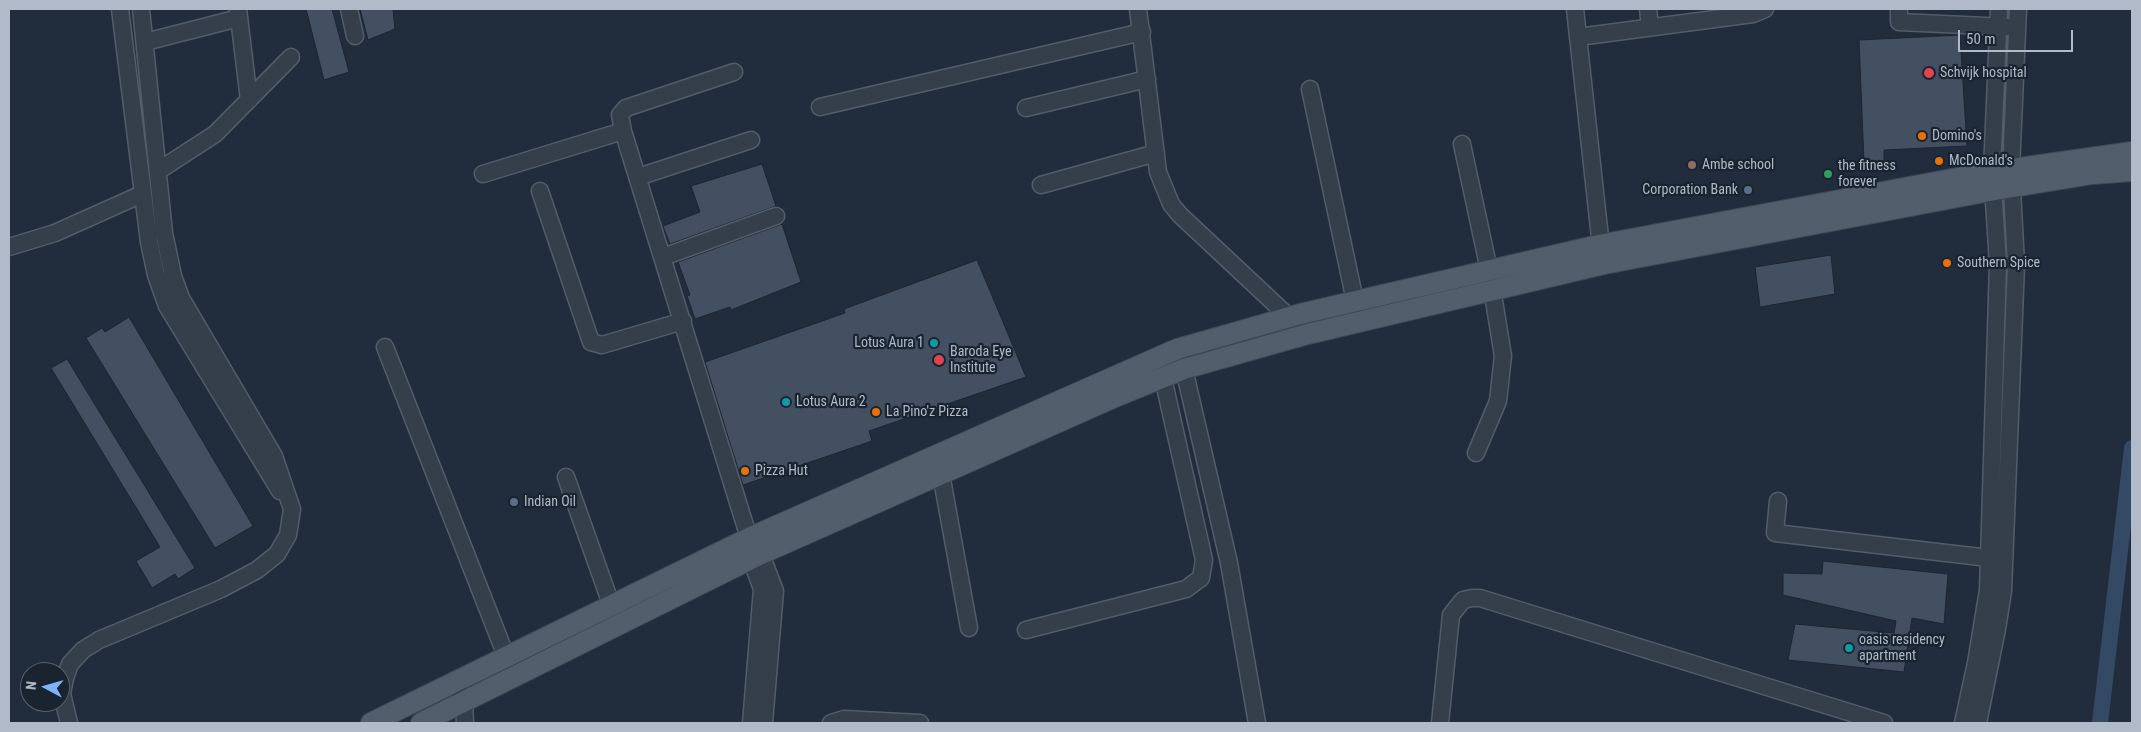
<!DOCTYPE html>
<style>
body{margin:0}
#map{position:relative;width:2141px;height:732px;overflow:hidden;background:#212d3c;font-family:"Roboto Condensed",sans-serif}
canvas{display:block}
.frame{position:absolute;inset:0;border:10px solid #b0bac8;pointer-events:none}
.north{position:absolute;left:20px;top:662px;width:50px;height:50px;box-sizing:border-box;background:#1a2431;border:1px solid #56606d;border-radius:50%;rotate:276deg;font-size:14px;font-weight:700;line-height:20px;text-align:center;color:#b0bac8}
.north::after{content:'';display:block;margin:auto;width:18px;height:22px;background:#7fb3fe;clip-path:polygon(50% 0,100% 100%,50% 72%,0 100%)}
.scale{position:absolute;left:1958px;top:30px;width:115px;height:22px;box-sizing:border-box;border:2px solid #b0bac8;border-top:0;padding-left:6px;font-size:15px;line-height:18px;white-space:nowrap;color:#b0bac8;-webkit-text-stroke:4px #1a2431;paint-order:stroke}
</style>
<div id="map">
<canvas width="2141" height="732"></canvas>
<div class="frame"></div>
<div class="north">N</div>
<div class="scale">50 m</div>
</div>
<script>
const ctx = document.querySelector('canvas').getContext('2d');
ctx.lineJoin = 'round';
function toPath(rows) {
  const path = new Path2D();
  for (const r of rows) {
    path.moveTo(r[0], r[1]);
    for (let i = 2; i < r.length; i += 2) path.lineTo(r[i], r[i + 1]);
  }
  return path;
}
function stroke(path, color, width, dash) {
  ctx.strokeStyle = color;
  ctx.lineWidth = width;
  ctx.lineCap = dash ? 'butt' : 'round';
  ctx.setLineDash(dash || []);
  ctx.stroke(path);
}
function fill(path, color) {
  ctx.fillStyle = color;
  ctx.fill(path, 'evenodd');
}
function drawText(font, color, halo, rows, align = 'center') {
  ctx.font = font + ' "Roboto Condensed",sans-serif';
  ctx.lineWidth = 4.5;
  ctx.setLineDash([]);
  ctx.textBaseline = 'middle';
  ctx.strokeStyle = halo;
  ctx.fillStyle = color;
  for (const [text, x, y, turn = 0] of rows) {
    ctx.save();
    ctx.translate(x, y);
    ctx.rotate((+turn || 0) * Math.PI / 180);
    ctx.textAlign = isNaN(turn) ? turn : align;
    if (halo) ctx.strokeText(text, 0, 0);
    ctx.fillText(text, 0, 0);
    ctx.restore();
  }
}
const canal = toPath([
 [2100,723,2132,448]
]);
const building = toPath([
 [306,9,332,9,349,72,324,80,306,9],
 [360,9,393,9,395,29,368,40,360,9],
 [1960,35,1967,146,1884,150,1884,161,1864,162,1859,40,1960,35],
 [762,164,776,206,670,244,663,226,700,212,691,186,762,164],
 [782,224,801,282,731,310,730,307,695,319,687,296,690,295,678,262,782,224],
 [1831,255,1835,294,1760,307,1755,267,1831,255],
 [977,260,1026,377,869,431,872,441,743,485,705,362,845,313,844,309,977,260],
 [129,317,253,526,215,548,86,338,102,328,105,332,129,317],
 [67,359,195,568,178,579,175,574,152,588,136,561,160,547,51,368,67,359],
 [1823,561,1948,574,1944,624,1912,618,1904,672,1788,660,1795,624,1894,633,1896,621,1783,595,1783,573,1822,574,1823,561]
]);
const minor = toPath([
 [120,9,149,242,156,275,167,306,280,491],
 [238,9,249,100],
 [349,9,355,36],
 [1138,9,1158,172,1171,204,1180,215,1289,317],
 [1575,9,1602,256],
 [1648,9,1650,27],
 [1899,9,1899,22,2007,27],
 [1578,37,1753,14,1765,9],
 [145,42,239,18],
 [734,72,626,108,620,115,623,131,749,538],
 [1310,89,1355,301],
 [820,107,1142,32],
 [1026,108,1147,79],
 [1462,144,1489,270,1503,356,1498,401,1476,453],
 [158,171,215,134,291,57],
 [483,174,623,131],
 [638,177,751,140],
 [1041,185,1156,153],
 [540,191,591,342,602,345,683,321],
 [9,247,55,233,142,194],
 [663,257,776,216],
 [385,347,506,656],
 [1184,369,1229,563,1257,723],
 [941,474,969,628],
 [566,477,611,604],
 [1778,501,1775,533,1989,558],
 [757,544,775,591,764,723],
 [1026,630,1186,589,1201,578,1204,560,1163,378],
 [454,682,464,702,465,723],
 [69,723,62,694,65,678,70,664,83,650,99,640,221,589,257,570,277,554,288,535,292,509,274,456,181,298,173,276,164,233,141,9],
 [751,723,762,589,755,570],
 [831,723,844,719,920,723],
 [1440,723,1451,615,1463,600,1472,598,1480,598,1884,723],
 [1963,723,1976,663,1988,590,1998,264,1992,171,1999,9],
 [1978,723,1997,629,2003,591,2016,265,2011,169,2018,9]
]);
const major = toPath([
 [371,723,749,538,1177,349,1300,314,1599,245,1984,173,2132,152],
 [421,723,761,554,1115,397,1184,369,1308,334,1604,264,1995,190,2092,174,2132,171]
]);
const markers = [
 [1929,73,6,"#e0444e"],
 [1922,136,5,"#e8710a"],
 [1939,161,5,"#e8710a"],
 [1692,165,5,"#8d6e63"],
 [1828,174,5,"#2e9e5b"],
 [1748,190,5,"#5c6f8a"],
 [1947,263,5,"#e8710a"],
 [934,343,5,"#0f9aa8"],
 [939,360,6,"#e0444e"],
 [786,402,5,"#0f9aa8"],
 [876,412,5,"#e8710a"],
 [745,471,5,"#e8710a"],
 [514,502,5,"#5c6f8a"],
 [1849,648,5,"#0f9aa8"]
];
const poiNames = [
 ["Schvijk hospital",1940,73],
 ["Domino's",1932,136],
 ["McDonald's",1949,161],
 ["Ambe school",1702,165],
 ["the fitness",1838,166],
 ["forever",1838,182],
 ["Corporation Bank",1738,190,"right"],
 ["Southern Spice",1957,263],
 ["Lotus Aura 1",924,343,"right"],
 ["Baroda Eye",950,352],
 ["Institute",950,368],
 ["Lotus Aura 2",796,402],
 ["La Pino'z Pizza",886,412],
 ["Pizza Hut",755,471],
 ["Indian Oil",524,502],
 ["oasis residency",1859,640],
 ["apartment",1859,656]
];
stroke(canal, '#344964', 16);
fill(building, '#425061');
stroke(building, '#1c2633', 1);
stroke(minor, '#535d6a', 19);
stroke(major, '#3e4855', 22);
stroke(minor, '#353f4c', 16);
stroke(major, '#535e6c', 20);
for (const [x, y, r, color] of markers) {
  const dot = new Path2D();
  dot.arc(x, y, r, 0, 2 * Math.PI);
  ctx.fillStyle = color;
  ctx.fill(dot);
  stroke(dot, '#1a2431', 2);
}
drawText('14px', '#b0bac8', '#1a2431', poiNames, 'left');
</script>
